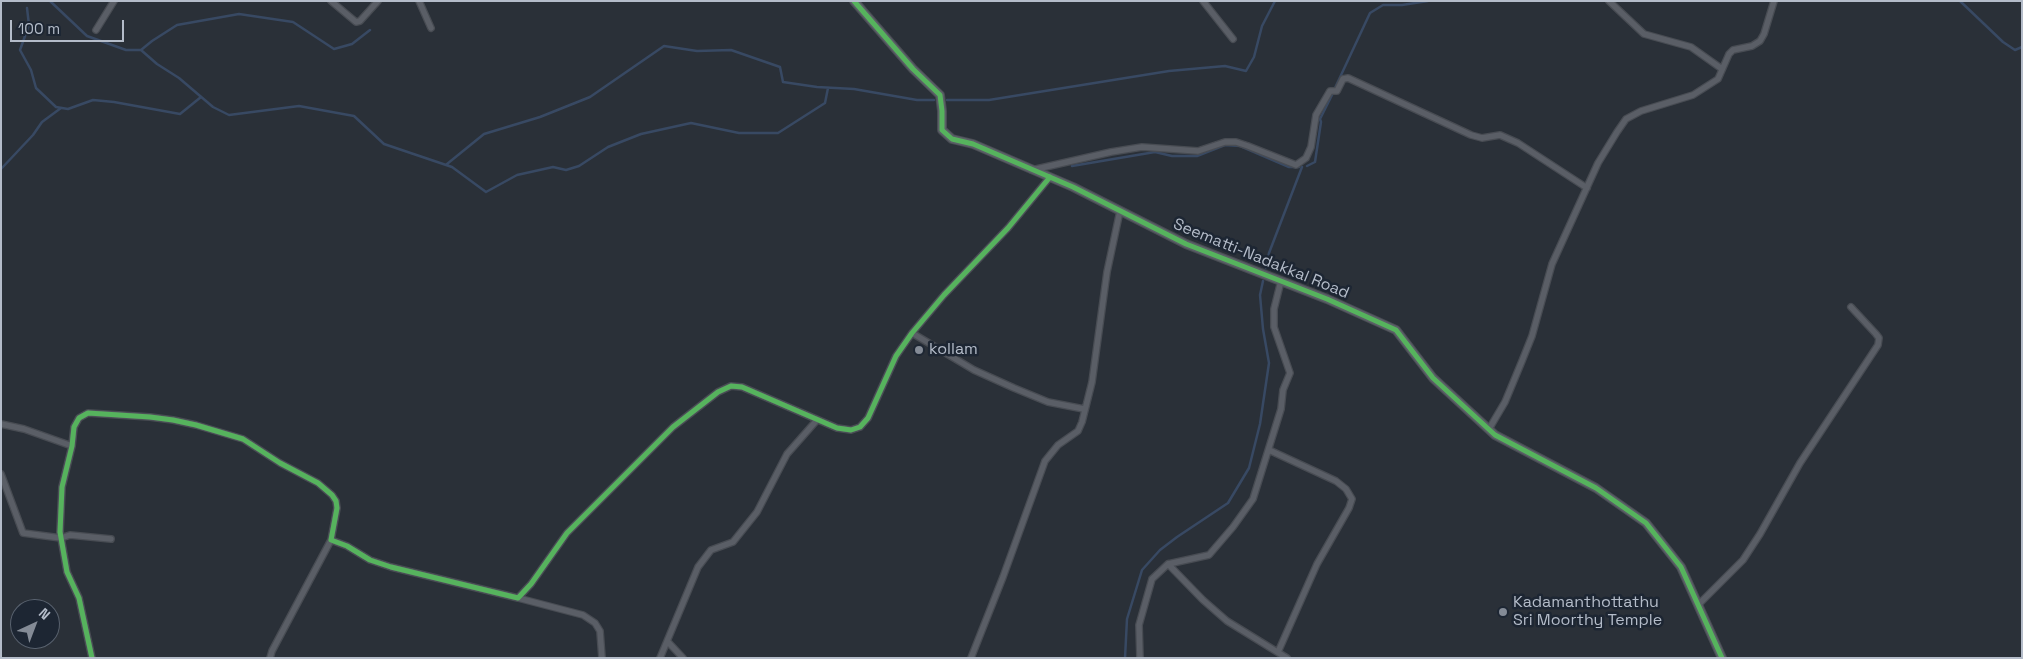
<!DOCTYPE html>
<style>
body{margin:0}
#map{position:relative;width:2023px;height:659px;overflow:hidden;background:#2a3038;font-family:"Space Grotesk",sans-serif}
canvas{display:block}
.frame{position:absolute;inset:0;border:2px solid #b4bcc9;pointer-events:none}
.north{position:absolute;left:10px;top:599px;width:50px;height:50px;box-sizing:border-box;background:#1d2633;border:1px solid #59626f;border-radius:50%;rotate:43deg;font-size:14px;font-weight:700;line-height:20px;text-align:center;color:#b4bcc9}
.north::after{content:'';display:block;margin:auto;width:18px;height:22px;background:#848b96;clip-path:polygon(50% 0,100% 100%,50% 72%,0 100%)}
.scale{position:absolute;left:10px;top:20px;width:114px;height:22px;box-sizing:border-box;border:2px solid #b4bcc9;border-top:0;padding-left:6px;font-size:15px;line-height:18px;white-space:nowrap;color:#b4bcc9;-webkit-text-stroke:4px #1d2633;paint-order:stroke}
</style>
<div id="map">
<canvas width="2023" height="659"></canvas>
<div class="frame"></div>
<div class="north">N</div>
<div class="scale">100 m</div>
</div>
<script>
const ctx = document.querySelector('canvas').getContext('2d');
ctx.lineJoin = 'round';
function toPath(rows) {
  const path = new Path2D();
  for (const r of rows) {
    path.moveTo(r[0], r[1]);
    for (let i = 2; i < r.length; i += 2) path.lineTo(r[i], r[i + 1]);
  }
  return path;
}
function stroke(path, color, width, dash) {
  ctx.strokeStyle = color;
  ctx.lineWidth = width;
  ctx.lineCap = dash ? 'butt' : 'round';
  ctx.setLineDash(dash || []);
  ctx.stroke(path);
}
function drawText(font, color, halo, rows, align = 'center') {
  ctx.font = font + ' "Space Grotesk",sans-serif';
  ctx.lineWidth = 5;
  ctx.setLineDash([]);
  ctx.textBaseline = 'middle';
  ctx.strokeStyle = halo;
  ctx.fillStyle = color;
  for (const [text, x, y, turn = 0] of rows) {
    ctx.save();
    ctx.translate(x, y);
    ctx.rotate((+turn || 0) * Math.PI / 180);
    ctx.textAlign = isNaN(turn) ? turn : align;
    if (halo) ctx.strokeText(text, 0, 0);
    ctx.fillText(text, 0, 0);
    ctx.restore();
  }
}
const stream = toPath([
 [50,1,87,36,126,50,141,50,157,64,179,78,213,107,229,115,299,106,354,116,384,144,452,167,486,192,517,175,553,167,566,170,579,166,608,147,641,134,691,123,739,133,778,133,825,103,828,88],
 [1960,1,2003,42,2015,50,2022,47],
 [27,8,29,25,20,50,31,70,36,88,56,107,68,109,93,100,114,102,180,114,201,97],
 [141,50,152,41,177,25,239,14,293,22,334,49,352,44,370,30],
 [1335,88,1370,13,1383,5,1402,5,1428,1],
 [947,100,989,100,1169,71,1225,66,1246,71,1254,57,1262,26,1275,1],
 [447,164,484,134,540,117,590,97,664,46,697,51,731,50,780,67,783,82,817,87,854,89,917,100,934,100],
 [1072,166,1155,152,1172,156,1197,156,1225,145,1240,146,1289,167,1299,167],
 [1307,166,1315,162,1321,122,1320,119,1333,93],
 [1,169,33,135,42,122,61,108],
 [1266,268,1269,253,1302,167],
 [1125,658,1127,619,1142,570,1160,550,1177,537,1228,503,1249,468,1260,424,1269,363,1263,329,1260,295,1263,281]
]);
const minor = toPath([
 [331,1,356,22,360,21,378,1],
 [419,1,431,28],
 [1203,1,1233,39],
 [1609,1,1644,34,1691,47,1722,69],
 [96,30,114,1],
 [1032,170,1111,152,1142,147,1198,151,1225,142,1236,142,1248,146,1296,165,1306,158,1311,147,1316,115,1330,91,1337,91,1343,79,1348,78,1471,135,1482,138,1500,135,1518,143,1587,188],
 [912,333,974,370,1014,388,1048,402,1084,409],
 [1,424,24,429,72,446],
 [1489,429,1505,402,1522,361,1532,336,1552,264,1598,163,1617,132,1626,119,1641,111,1693,95,1718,79,1729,54,1733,50,1752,46,1760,41,1764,34,1774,1],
 [1269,450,1336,481,1346,489,1352,499,1349,508,1317,564,1278,652],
 [1,474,23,533,61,538,70,535,111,539],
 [1168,564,1203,600,1227,621,1287,658],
 [518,598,583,615,595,623,600,631,602,658],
 [1699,604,1743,560,1760,534,1800,463,1878,345,1879,338,1876,334,1851,307],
 [668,642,683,658],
 [92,658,79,598,67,572,60,532,62,487,72,446,74,427,79,418,88,413,150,417,173,420,196,425,243,439,280,463,318,483,332,495,336,501,337,508,331,540,347,546,370,560,391,567,518,598,531,584,567,533,673,427,718,392,731,386,742,387,837,428,851,430,860,427,868,418,896,356,912,333,944,295,1008,228,1050,177],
 [270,658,272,651,331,540],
 [660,658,698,567,711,550,733,542,757,512,787,454,817,420],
 [971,658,1003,577,1045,461,1058,445,1078,431,1082,422,1092,382,1107,272,1120,211],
 [1140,658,1139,625,1152,579,1168,564,1209,555,1233,527,1253,499,1281,409,1283,390,1290,373,1274,327,1274,309,1281,281]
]);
const tertiary = toPath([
 [854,1,913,69,940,95,942,111,942,130,952,139,973,144,1073,187,1186,244,1327,299,1396,330,1433,378,1495,435,1596,488,1646,523,1681,567,1722,658]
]);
const cycleway = toPath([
 [854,1,913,69,940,95,942,111,942,130,952,139,973,144,1073,187,1186,244,1327,299,1396,330,1433,378,1495,435,1596,488,1646,523,1681,567,1722,658],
 [92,658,79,598,67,572,60,532,62,487,72,446,74,427,79,418,88,413,150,417,173,420,196,425,243,439,280,463,318,483,332,495,336,501,337,508,331,540,347,546,370,560,391,567,518,598,531,584,567,533,673,427,718,392,731,386,742,387,837,428,851,430,860,427,868,418,896,356,912,333,944,295,1008,228,1050,177]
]);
const markers = [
 [919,350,5,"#848b96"],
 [1503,612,5,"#848b96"]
];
const streetNames = [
 ["Seematti-Nadakkal Road",1261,259,22]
];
const poiNames = [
 ["kollam",929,350],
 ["Kadamanthottathu",1513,603],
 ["Sri Moorthy Temple",1513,621]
];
stroke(stream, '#384963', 2.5);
stroke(minor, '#484c53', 8);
stroke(tertiary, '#484c53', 10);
stroke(minor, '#5a5e66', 5.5);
stroke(tertiary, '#5a5e66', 8);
stroke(cycleway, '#56b35d', 5);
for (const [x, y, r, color] of markers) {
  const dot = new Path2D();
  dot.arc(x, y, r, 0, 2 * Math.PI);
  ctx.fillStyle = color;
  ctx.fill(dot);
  stroke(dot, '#1d2633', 2);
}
drawText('16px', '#b4bcc9', '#1d2633', streetNames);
drawText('16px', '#b4bcc9', '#1d2633', poiNames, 'left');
</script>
